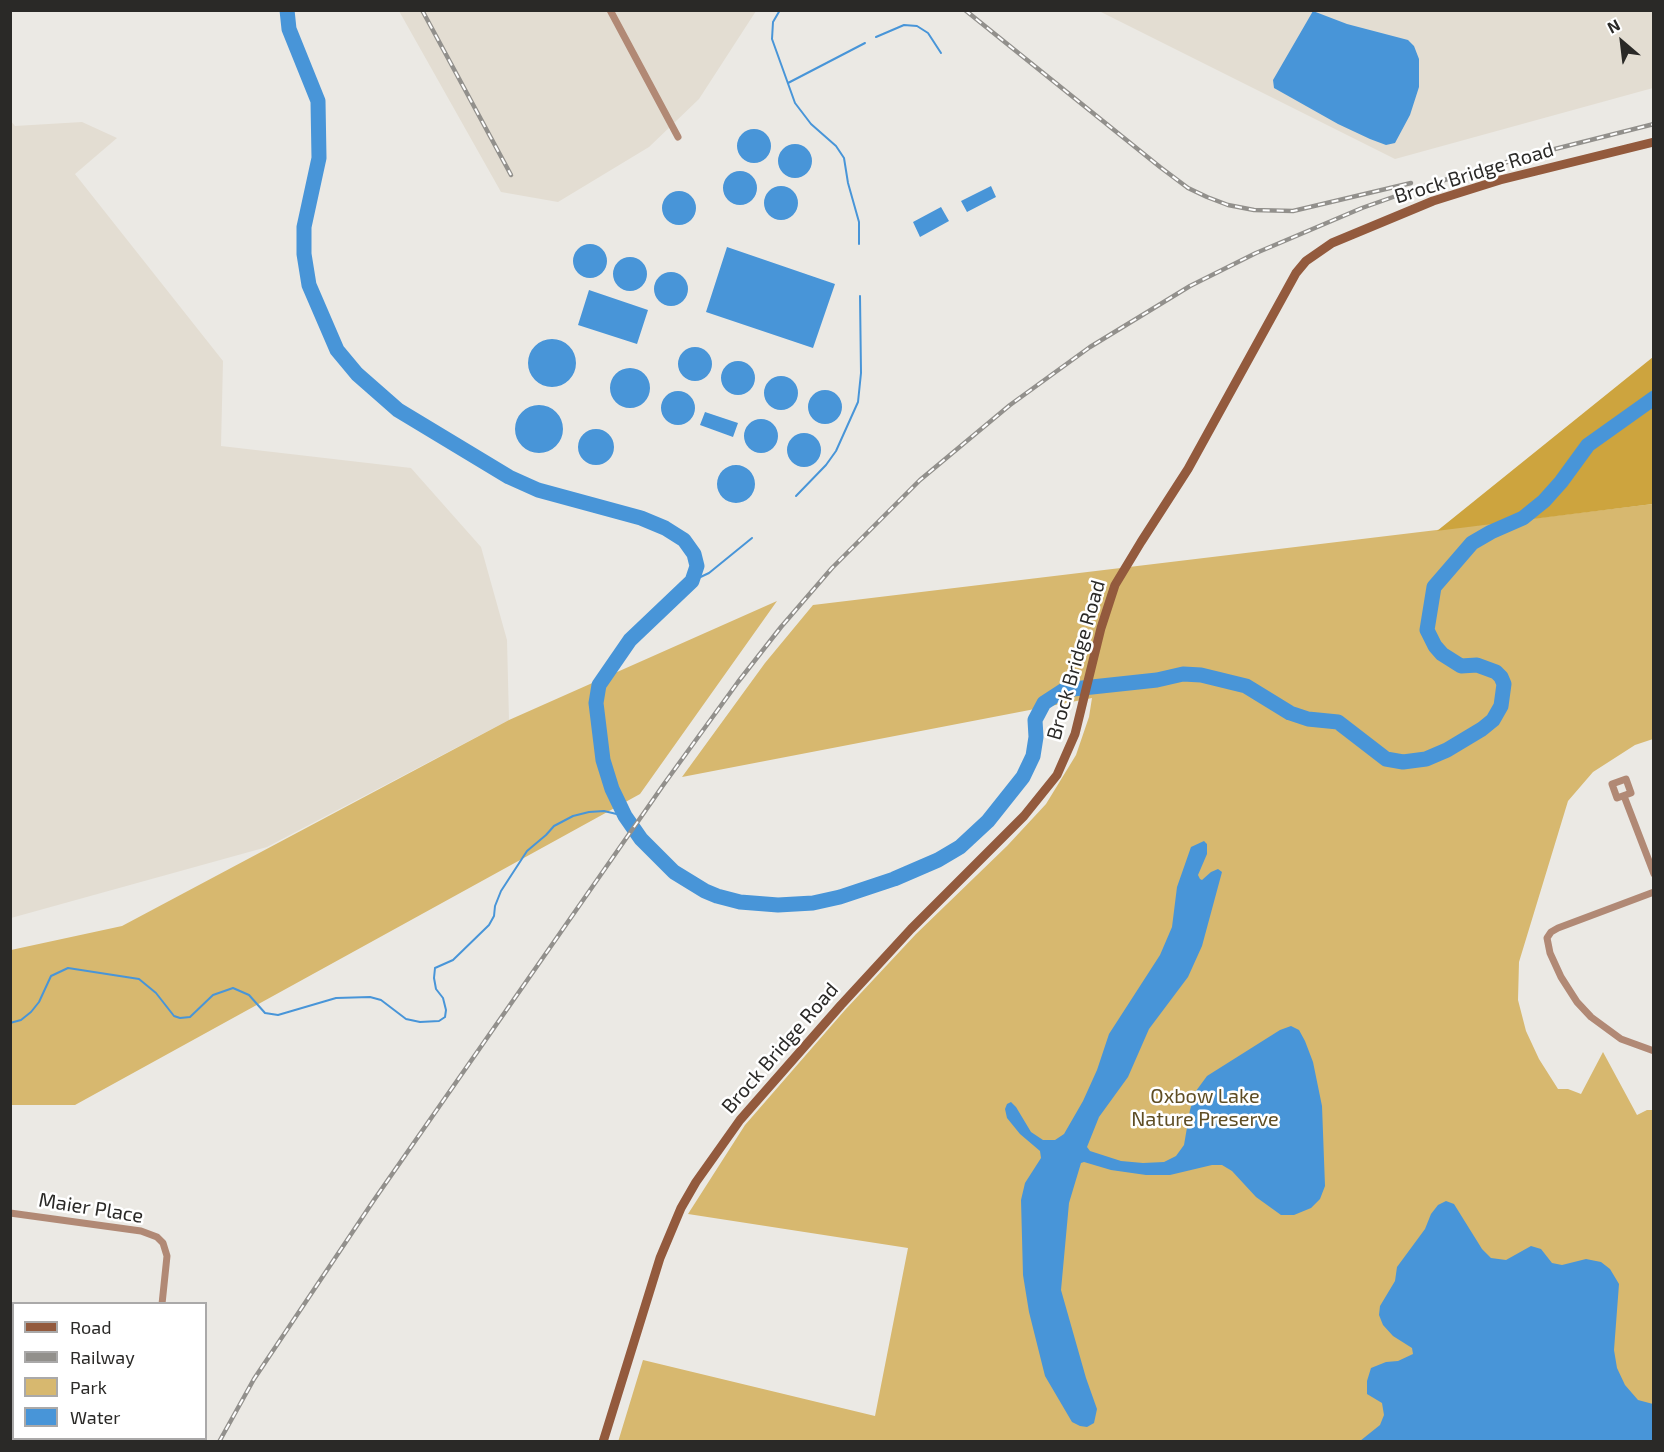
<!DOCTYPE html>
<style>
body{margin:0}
#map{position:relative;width:1664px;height:1452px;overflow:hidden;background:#ebe9e4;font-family:"Exo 2",sans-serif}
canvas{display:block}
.frame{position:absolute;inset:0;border:12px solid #2a2927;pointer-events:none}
.legend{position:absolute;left:12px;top:1302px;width:195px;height:138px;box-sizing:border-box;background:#fff;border:2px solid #aaa9a9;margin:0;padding:8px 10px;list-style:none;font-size:18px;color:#2a2927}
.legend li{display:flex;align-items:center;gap:12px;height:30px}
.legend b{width:30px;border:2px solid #aaa9a9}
.north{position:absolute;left:1592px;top:12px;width:60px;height:60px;-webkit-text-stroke:4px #fff;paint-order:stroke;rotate:332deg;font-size:16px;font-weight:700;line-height:24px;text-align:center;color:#2a2927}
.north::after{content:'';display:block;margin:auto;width:21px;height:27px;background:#2a2927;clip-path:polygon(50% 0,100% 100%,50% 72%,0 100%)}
</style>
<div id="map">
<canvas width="1664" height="1452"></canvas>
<div class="frame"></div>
<ul class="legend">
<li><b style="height:8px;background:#935a3d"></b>Road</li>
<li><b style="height:8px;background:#92908c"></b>Railway</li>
<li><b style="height:16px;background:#d7b86f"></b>Park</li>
<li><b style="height:16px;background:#4895d8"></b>Water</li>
</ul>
<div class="north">N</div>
</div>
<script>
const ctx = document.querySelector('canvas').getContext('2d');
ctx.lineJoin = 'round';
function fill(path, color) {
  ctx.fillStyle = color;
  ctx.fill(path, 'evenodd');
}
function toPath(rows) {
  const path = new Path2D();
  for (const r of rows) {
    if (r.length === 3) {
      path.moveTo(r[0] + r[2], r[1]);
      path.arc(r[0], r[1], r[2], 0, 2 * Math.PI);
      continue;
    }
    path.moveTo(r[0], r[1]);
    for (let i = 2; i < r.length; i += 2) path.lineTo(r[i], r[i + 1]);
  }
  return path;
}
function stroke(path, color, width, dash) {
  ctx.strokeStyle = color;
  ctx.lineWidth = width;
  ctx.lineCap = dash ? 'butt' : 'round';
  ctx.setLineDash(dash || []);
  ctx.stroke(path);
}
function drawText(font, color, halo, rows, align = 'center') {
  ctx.font = font + ' "Exo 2",sans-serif';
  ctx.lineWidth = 5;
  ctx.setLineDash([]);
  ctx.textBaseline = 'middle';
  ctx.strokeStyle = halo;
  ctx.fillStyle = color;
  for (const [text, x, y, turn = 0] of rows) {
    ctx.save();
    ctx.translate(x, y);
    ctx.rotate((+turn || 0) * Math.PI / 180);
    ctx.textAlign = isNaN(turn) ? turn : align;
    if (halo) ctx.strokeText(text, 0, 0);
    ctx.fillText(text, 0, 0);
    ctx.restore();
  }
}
const built = toPath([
 [399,11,756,11,699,99,649,147,558,202,501,192],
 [1099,11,1653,11,1653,88,1395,159],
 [10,120,15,126,82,122,117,138,75,174,223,361,221,446,411,468,481,547,507,640,509,720,267,847,11,918]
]);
const green = toPath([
 [1653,504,1653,739,1635,745,1593,772,1568,801,1519,962,1518,1000,1526,1031,1539,1059,1558,1089,1568,1089,1581,1094,1603,1052,1637,1115,1647,1110,1653,1110,1653,1441,618,1442,643,1360,875,1416,908,1248,688,1214,745,1125,845,1010,916,934,1007,846,1046,804,1076,755,1089,717,1092,698,682,777,765,663,813,605],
 [777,601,640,794,75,1105,11,1105,11,950,122,926,509,720]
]);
const forest = toPath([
 [1653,357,1653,504,1436,531,1437,531]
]);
const water = toPath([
 [1313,11,1347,24,1408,40,1414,46,1419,59,1419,87,1410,115,1395,143,1386,145,1370,139,1338,124,1274,88,1273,80],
 [754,146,17],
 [795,161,17],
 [740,188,17],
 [991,186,996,197,967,212,961,201],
 [781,203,17],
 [679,208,17],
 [941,207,949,221,920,237,913,222],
 [590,261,17],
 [727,247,835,284,813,348,706,312],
 [630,274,17],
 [671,289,17],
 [589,290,648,310,637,344,578,325],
 [552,363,24],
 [695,364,17],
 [738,378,17],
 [630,388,20],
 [781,393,17],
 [825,407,17],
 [678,408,17],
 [539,429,24],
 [705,412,738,423,733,437,700,425],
 [761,436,17],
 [596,447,18],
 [804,450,17],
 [736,484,19],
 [1204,841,1207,844,1207,854,1198,875,1200,879,1202,880,1211,872,1218,869,1222,872,1202,946,1188,977,1149,1029,1128,1077,1099,1117,1087,1147,1090,1151,1121,1161,1143,1163,1164,1162,1176,1156,1184,1145,1190,1110,1196,1091,1207,1076,1280,1030,1291,1026,1299,1030,1305,1041,1313,1062,1322,1106,1325,1186,1320,1199,1311,1208,1294,1215,1281,1215,1256,1197,1232,1171,1222,1165,1212,1165,1170,1175,1146,1175,1111,1170,1084,1162,1081,1163,1069,1203,1061,1290,1086,1378,1097,1409,1094,1423,1087,1427,1080,1426,1072,1422,1045,1376,1029,1312,1023,1275,1021,1200,1025,1183,1041,1158,1040,1151,1020,1134,1007,1118,1005,1109,1007,1104,1011,1102,1016,1107,1031,1132,1043,1140,1055,1140,1064,1134,1083,1101,1097,1070,1109,1034,1160,955,1172,927,1177,887,1191,847],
 [1446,1201,1454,1204,1482,1249,1491,1258,1506,1260,1531,1246,1541,1249,1552,1263,1562,1265,1586,1259,1601,1262,1610,1269,1619,1284,1614,1350,1617,1368,1625,1385,1638,1400,1653,1404,1653,1441,1360,1441,1380,1425,1384,1415,1382,1403,1367,1394,1367,1381,1371,1368,1386,1362,1398,1361,1413,1354,1412,1348,1393,1336,1383,1325,1379,1315,1380,1306,1395,1281,1397,1267,1425,1229,1431,1214,1438,1205]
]);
const stream = toPath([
 [780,10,773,22,772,39,795,103,811,124,836,146,844,158,848,183,859,222,859,244],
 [876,37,904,25,917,26,928,33,941,53],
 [788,83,865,43],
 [796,496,826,465,836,451,858,402,861,373,860,296],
 [692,581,709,573,752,538],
 [10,1023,21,1020,31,1012,39,1002,51,976,68,968,139,979,156,993,174,1016,180,1018,190,1017,213,995,233,988,249,995,265,1013,278,1015,336,998,370,997,381,1000,406,1019,420,1022,439,1021,445,1017,446,1010,443,998,436,989,434,978,435,968,453,960,489,925,494,916,495,906,501,891,527,851,546,835,554,826,573,816,589,812,604,811,625,816]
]);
const river = toPath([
 [287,10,289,29,318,101,319,158,304,227,304,254,309,285,337,350,357,374,398,410,509,477,538,490,641,518,665,528,684,540,694,554,697,566,692,581,630,640,599,685,596,703,603,760,612,789,625,816,641,839,674,872,705,891,717,896,740,902,778,905,813,903,840,897,894,879,938,860,960,847,988,821,1023,777,1033,756,1036,737,1035,720,1044,703,1064,690,1157,680,1183,674,1201,675,1246,686,1290,713,1308,719,1338,722,1386,759,1403,762,1426,759,1447,750,1482,729,1493,720,1501,706,1504,684,1501,677,1496,672,1477,665,1461,666,1442,654,1435,646,1427,630,1434,587,1472,543,1491,532,1523,518,1544,501,1561,482,1588,445,1654,398]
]);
const street = toPath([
 [610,10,678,137],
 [1626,779,1631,793,1617,798,1612,784,1626,779],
 [1624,796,1654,874],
 [1654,892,1558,928,1551,932,1547,938,1550,953,1561,977,1577,1002,1591,1017,1621,1039,1654,1051],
 [10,1213,141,1231,157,1237,163,1243,167,1256,162,1304],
 [10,1415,14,1416]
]);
const secondary = toPath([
 [603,1442,660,1258,681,1208,696,1182,740,1120,841,1005,911,929,1024,816,1057,775,1075,734,1101,628,1115,585,1141,542,1188,469,1296,273,1306,261,1332,243,1433,201,1500,180,1654,142]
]);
const rail = toPath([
 [422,10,511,175],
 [965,10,1160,167,1188,188,1207,197,1228,205,1254,210,1293,211,1411,183],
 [219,1442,254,1379,374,1200,664,784,738,682,781,627,832,568,920,480,1010,405,1090,347,1190,286,1256,253,1362,208,1427,185,1535,154,1654,124]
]);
const streetNames = [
 ["Brock Bridge Road",1474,173,-17],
 ["Brock Bridge Road",1076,660,-74],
 ["Brock Bridge Road",780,1048,-49],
 ["Maier Place",91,1208,9]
];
const parkNames = [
 ["Oxbow Lake",1205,1096],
 ["Nature Preserve",1205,1119]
];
fill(built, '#e3ddd2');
fill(green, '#d7b86f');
fill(forest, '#cda43e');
fill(water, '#4895d8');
stroke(stream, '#4895d8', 2);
stroke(river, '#4895d8', 15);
stroke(street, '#b18975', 7);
stroke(secondary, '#935a3d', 9);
stroke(rail, '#92908c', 4.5);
stroke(rail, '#fff', 2, [7]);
drawText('20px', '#2a2927', '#fff', streetNames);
drawText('20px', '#5f4e25', '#fff', parkNames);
</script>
